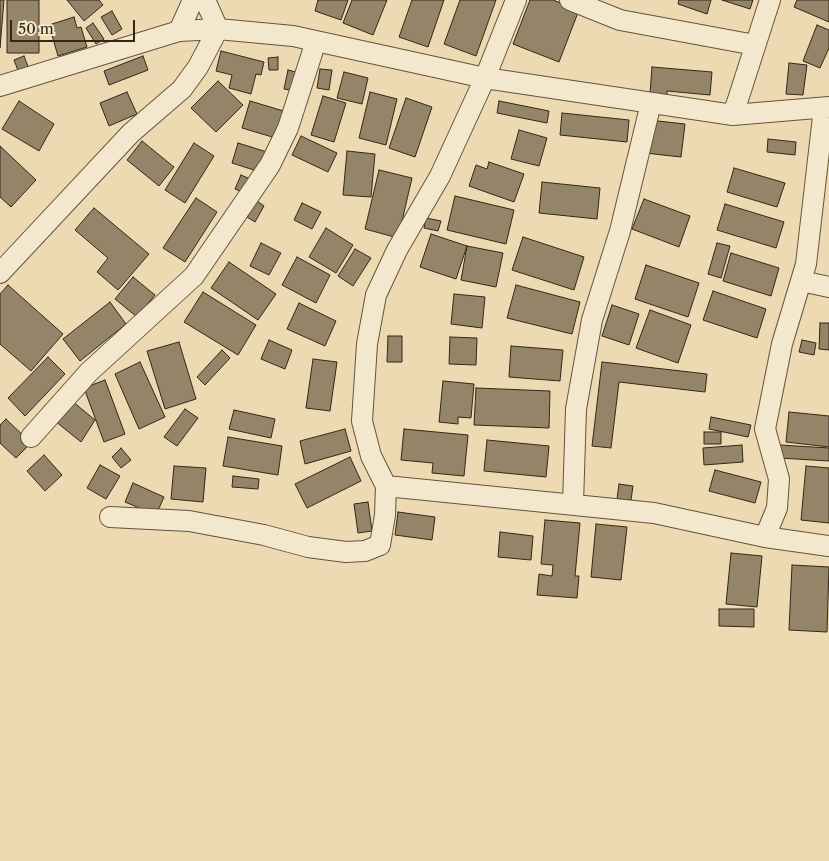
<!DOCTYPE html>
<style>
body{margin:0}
#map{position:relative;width:829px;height:861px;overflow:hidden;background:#eddab2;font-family:"Libre Caslon Text",serif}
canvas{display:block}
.scale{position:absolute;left:10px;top:20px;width:125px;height:22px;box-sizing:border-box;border:2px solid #332718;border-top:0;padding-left:6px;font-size:15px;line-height:18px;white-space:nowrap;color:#332718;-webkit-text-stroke:4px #f3e7cd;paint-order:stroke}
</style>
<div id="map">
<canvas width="829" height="861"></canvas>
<div class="scale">50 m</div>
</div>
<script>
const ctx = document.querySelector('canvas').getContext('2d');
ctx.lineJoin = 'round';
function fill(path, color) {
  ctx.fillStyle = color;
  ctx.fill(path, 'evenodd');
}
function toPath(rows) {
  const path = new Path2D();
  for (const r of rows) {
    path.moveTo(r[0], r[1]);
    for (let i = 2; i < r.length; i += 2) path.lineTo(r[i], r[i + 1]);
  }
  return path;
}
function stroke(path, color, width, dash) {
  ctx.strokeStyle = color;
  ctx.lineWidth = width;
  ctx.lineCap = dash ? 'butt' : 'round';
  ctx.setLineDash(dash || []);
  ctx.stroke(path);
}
const building = toPath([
 [0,0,4,0,0,48,0,0],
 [7,0,39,0,39,53,7,53,7,0],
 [67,0,99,0,103,5,84,21,67,0],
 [318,0,348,0,341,20,315,11,318,0],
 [352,0,387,0,373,35,343,23,352,0],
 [412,0,444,0,428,47,399,37,412,0],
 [460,0,496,0,476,56,444,44,460,0],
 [530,0,553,0,579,10,559,62,513,44,530,0],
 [679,0,711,0,707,14,678,4,679,0],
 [722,0,753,0,750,9,722,0],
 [797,0,829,0,829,22,794,7,797,0],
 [112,11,122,29,112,35,101,17,112,11],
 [74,17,77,28,81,27,87,47,58,56,49,25,74,17],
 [93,23,104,39,96,44,86,28,93,23],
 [817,25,829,30,829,48,820,68,803,61,817,25],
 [221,51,264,62,261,75,256,74,251,94,229,88,232,75,216,71,221,51],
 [24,56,29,69,19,73,14,60,24,56],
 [143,56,148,70,109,85,104,71,143,56],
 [278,57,278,70,269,70,268,58,278,57],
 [789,63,807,65,803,95,786,94,789,63],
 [652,67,712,72,710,95,667,91,667,95,650,93,652,67],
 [320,69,332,70,329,90,317,88,320,69],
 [288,70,300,73,295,91,284,89,288,70],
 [344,72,368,78,362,104,337,98,344,72],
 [218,81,243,105,216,132,191,108,218,81],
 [127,92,137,114,109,126,100,103,127,92],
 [370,92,397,99,386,145,359,138,370,92],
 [323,96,346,103,334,142,311,135,323,96],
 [406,98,432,107,415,157,389,148,406,98],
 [19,101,54,124,39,151,2,129,19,101],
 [250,101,287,112,279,139,242,128,250,101],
 [499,101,549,111,547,123,497,113,499,101],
 [562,113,629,120,627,142,560,135,562,113],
 [649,120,685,124,681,157,645,153,649,120],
 [519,130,547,138,539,166,511,159,519,130],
 [301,136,337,153,328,172,292,155,301,136],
 [768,139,796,142,795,155,767,152,768,139],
 [142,141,174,167,159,186,127,160,142,141],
 [194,143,214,156,185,203,165,190,194,143],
 [238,143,267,152,260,172,232,163,238,143],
 [0,146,36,180,11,207,0,197,0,146],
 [347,151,375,154,371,197,343,195,347,151],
 [489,162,524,174,514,202,469,186,476,165,487,169,489,162],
 [734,168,785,183,777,207,727,192,734,168],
 [379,170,412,178,398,238,365,229,379,170],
 [241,175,250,179,245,193,235,189,241,175],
 [542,182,600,188,597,219,539,213,542,182],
 [455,196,514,210,506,244,447,230,455,196],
 [196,198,217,212,185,262,163,248,196,198],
 [644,199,690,216,679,247,632,229,644,199],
 [257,201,264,206,255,222,247,217,257,201],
 [302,203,321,212,312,229,294,220,302,203],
 [725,204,784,222,776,248,717,230,725,204],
 [94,208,149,254,118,290,97,272,108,258,75,230,94,208],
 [426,218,441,221,438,231,424,228,426,218],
 [326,228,353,245,336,273,309,257,326,228],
 [431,234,467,246,456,279,420,267,431,234],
 [523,237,584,257,574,290,512,270,523,237],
 [261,243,281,253,269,275,250,266,261,243],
 [717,243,730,246,721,278,708,274,717,243],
 [467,246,503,253,496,287,461,280,467,246],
 [355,249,371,258,353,286,338,276,355,249],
 [731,253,779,268,771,296,723,281,731,253],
 [297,257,330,275,316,303,282,285,297,257],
 [229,262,276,294,258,320,211,288,229,262],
 [646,265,699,283,688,317,635,299,646,265],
 [133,277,155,295,137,317,115,299,133,277],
 [8,285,63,334,31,371,0,344,0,294,8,285],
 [516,285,580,302,572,334,507,318,516,285],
 [713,291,766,309,757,338,703,320,713,291],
 [203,292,256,325,238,355,184,322,203,292],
 [454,294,485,297,482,328,451,324,454,294],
 [110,302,126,324,80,361,63,339,110,302],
 [299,303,336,321,325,346,287,329,299,303],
 [612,305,639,314,629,345,602,336,612,305],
 [650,310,691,325,678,363,636,348,650,310],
 [820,323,829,323,829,350,819,349,820,323],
 [388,336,402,336,402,362,387,362,388,336],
 [450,337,477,338,476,365,449,364,450,337],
 [269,340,292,350,285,369,261,359,269,340],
 [802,340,816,343,814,355,799,352,802,340],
 [179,342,196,399,165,409,147,351,179,342],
 [511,346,563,350,560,381,509,377,511,346],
 [222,350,230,358,205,385,197,377,222,350],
 [48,357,65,374,25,416,8,398,48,357],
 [313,359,337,362,330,411,306,408,313,359],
 [140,362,165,417,139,429,115,374,140,362],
 [602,362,707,374,705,392,619,382,611,448,592,446,602,362],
 [105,380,125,434,104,442,84,388,105,380],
 [443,381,474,384,471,418,458,417,458,424,439,422,443,381],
 [476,388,550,391,549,428,474,425,476,388],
 [72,401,95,420,81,442,55,421,72,401],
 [185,409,198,418,177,446,164,437,185,409],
 [234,410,275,419,271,438,229,429,234,410],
 [789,412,829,416,829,447,786,442,789,412],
 [711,417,751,425,748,437,709,429,711,417],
 [6,419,31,443,16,458,0,443,0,425,6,419],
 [345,429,351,451,305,464,300,441,345,429],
 [404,429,468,435,464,476,432,473,433,463,401,460,404,429],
 [704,432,721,432,721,444,704,444,704,432],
 [228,437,282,446,278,475,223,466,228,437],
 [487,440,549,446,546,477,484,471,487,440],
 [742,445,743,462,704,465,703,448,742,445],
 [780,445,829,448,829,461,779,458,780,445],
 [121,448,131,460,121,468,112,457,121,448],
 [44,455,62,475,45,491,27,471,44,455],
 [350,457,361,481,307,508,295,484,350,457],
 [100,465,120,476,106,499,87,488,100,465],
 [174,466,206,468,203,502,171,499,174,466],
 [806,466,829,468,829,523,801,520,806,466],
 [715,470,761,482,755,503,709,491,715,470],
 [233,476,259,479,258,489,232,487,233,476],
 [133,483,164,497,156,515,125,502,133,483],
 [619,484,633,486,631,500,617,499,619,484],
 [368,502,372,531,358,533,354,504,368,502],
 [398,512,435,517,432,540,395,535,398,512],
 [545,520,580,523,575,576,579,576,577,598,537,595,539,574,552,576,553,565,541,564,545,520],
 [596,524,627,527,621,580,591,577,596,524],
 [500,532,533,536,531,560,498,557,500,532],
 [731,553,762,556,757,607,726,604,731,553],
 [792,565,829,567,827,632,789,630,792,565],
 [719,609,754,609,754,627,719,626,719,609]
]);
const street = toPath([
 [516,0,485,78,440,176,397,250,376,295,367,344,362,421,371,456,386,486,654,513,765,537,829,546],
 [570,0,620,20,755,45],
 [179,31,193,0],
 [0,86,179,31,218,29,293,36,485,78,733,115,829,107],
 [733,115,770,0],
 [0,273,131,133,182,89,198,67,218,29,205,0],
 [801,281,829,287],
 [31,437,89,372,194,276,270,165,288,128,316,41],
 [573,504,576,409,592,320,620,231,651,103],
 [110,517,189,521,264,535,308,547,346,552,365,551,380,545,385,515,386,486],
 [765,537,777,508,779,479,765,429,782,344,806,264,824,108]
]);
fill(building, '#948468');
stroke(building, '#332718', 1);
stroke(street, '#62543e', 22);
stroke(street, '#f3e7cd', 20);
</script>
